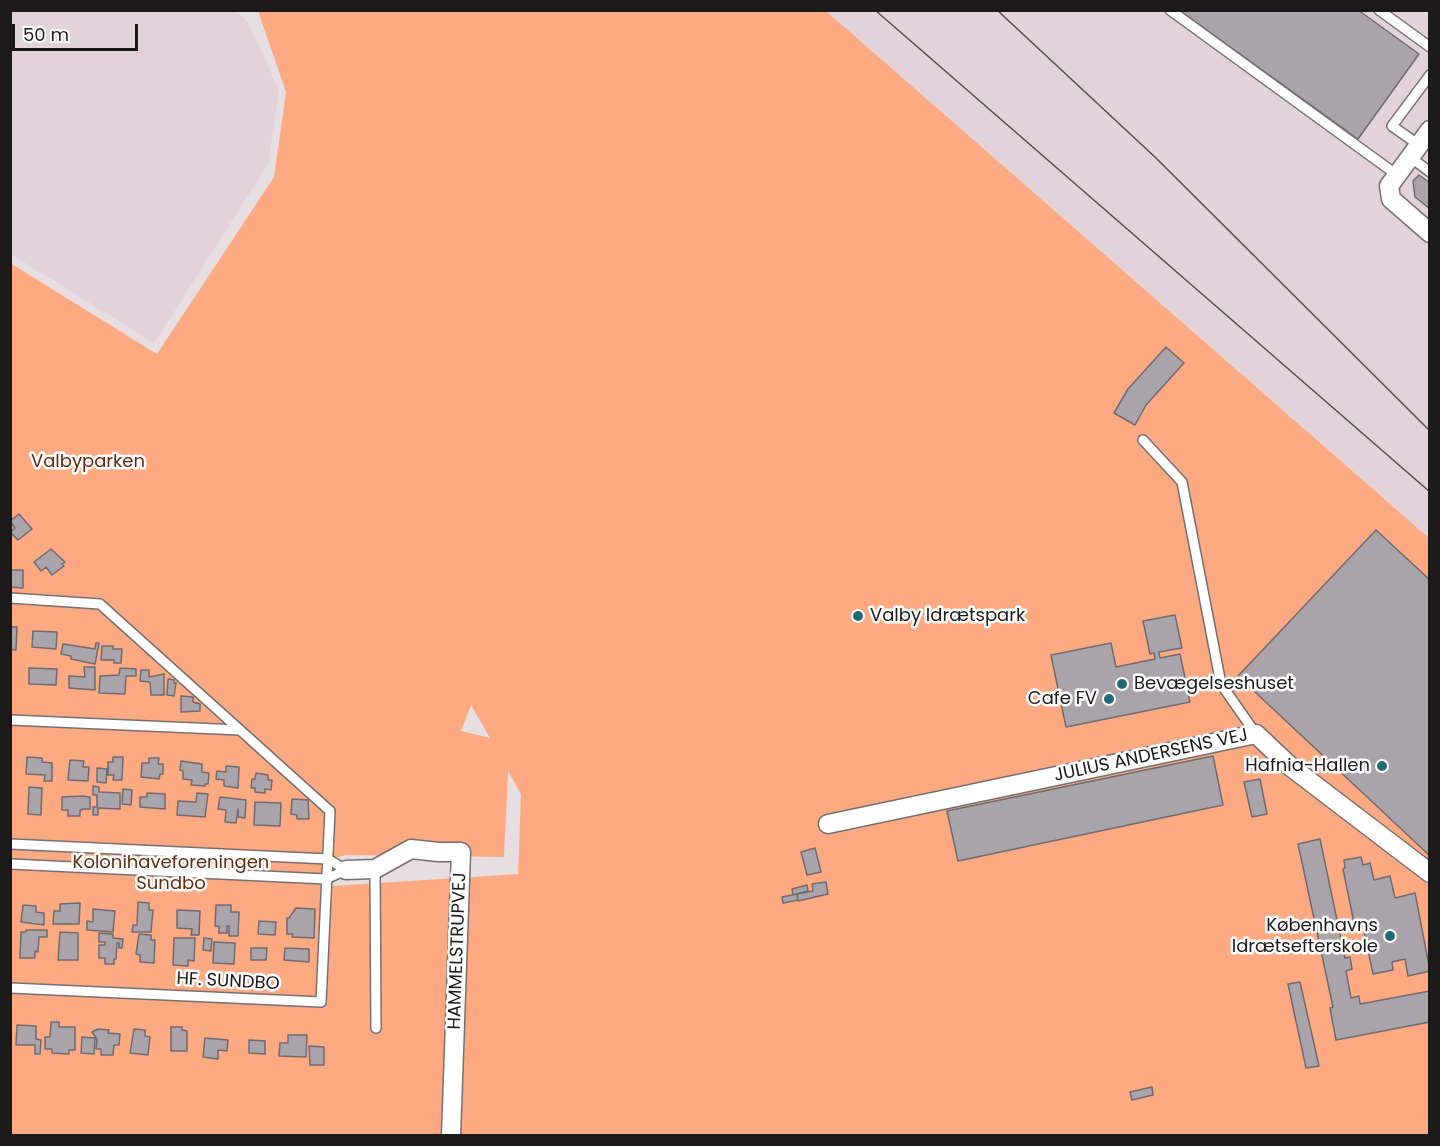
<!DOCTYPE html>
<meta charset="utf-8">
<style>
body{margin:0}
#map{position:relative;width:1440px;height:1146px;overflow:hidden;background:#e6dee1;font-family:Poppins,sans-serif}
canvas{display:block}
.frame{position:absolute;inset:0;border:12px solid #1c191a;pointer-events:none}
.scale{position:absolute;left:12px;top:24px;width:126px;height:27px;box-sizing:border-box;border:3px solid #1c191a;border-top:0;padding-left:8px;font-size:18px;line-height:21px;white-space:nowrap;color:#1c191a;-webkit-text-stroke:4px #fff;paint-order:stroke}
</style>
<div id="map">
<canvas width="1440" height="1146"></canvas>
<div class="frame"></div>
<div class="scale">50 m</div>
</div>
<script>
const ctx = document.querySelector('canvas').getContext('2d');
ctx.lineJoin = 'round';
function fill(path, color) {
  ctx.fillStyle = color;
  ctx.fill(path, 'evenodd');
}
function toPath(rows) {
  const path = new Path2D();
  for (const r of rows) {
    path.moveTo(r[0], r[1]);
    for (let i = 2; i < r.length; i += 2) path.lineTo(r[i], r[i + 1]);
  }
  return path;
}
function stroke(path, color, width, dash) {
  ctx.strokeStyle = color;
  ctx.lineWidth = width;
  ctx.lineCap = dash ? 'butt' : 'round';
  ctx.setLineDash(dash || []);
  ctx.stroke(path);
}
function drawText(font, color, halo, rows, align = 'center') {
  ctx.font = font + ' Poppins,sans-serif';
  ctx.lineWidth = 5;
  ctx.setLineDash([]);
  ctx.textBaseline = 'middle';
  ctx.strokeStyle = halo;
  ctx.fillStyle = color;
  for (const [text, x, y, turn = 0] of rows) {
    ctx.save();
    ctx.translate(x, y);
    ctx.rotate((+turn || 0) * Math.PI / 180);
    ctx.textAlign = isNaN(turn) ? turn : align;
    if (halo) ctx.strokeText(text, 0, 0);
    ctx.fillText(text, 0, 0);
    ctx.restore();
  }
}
const built = toPath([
 [1421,10,1429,17,1429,538,826,11],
 [10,11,235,11,248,22,279,91,268,164,154,343,11,254]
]);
const green = toPath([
 [258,11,826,11,1429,538,1429,1135,11,1135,10,263,157,354,274,177,286,92],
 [471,705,490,738,461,731],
 [508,771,521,794,518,874,332,886,335,858,346,855,504,857]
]);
const building = toPath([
 [1179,10,1358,10,1419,54,1358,139,1179,10],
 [1419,175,1430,183,1430,209,1415,197,1413,181,1419,175],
 [1166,347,1184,363,1146,405,1135,425,1114,413,1128,389,1166,347],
 [19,514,32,529,18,540,10,532,15,528,10,521,19,514],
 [1376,530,1430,580,1430,856,1238,676,1376,530],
 [51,549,65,562,62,564,64,566,52,575,46,567,41,571,34,562,51,549],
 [10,570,23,570,23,588,10,587,10,570],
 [1175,615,1182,648,1159,652,1160,658,1180,654,1190,702,1066,727,1051,655,1111,643,1116,667,1155,659,1154,653,1150,654,1143,621,1175,615],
 [10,627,17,627,16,650,10,649,10,627],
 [33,631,57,632,56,649,32,647,33,631],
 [96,643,99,643,95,664,71,659,71,656,61,654,63,644,95,649,96,643],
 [102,646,113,646,113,649,122,649,121,663,114,663,114,660,101,660,102,646],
 [84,667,95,667,95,690,69,688,69,676,85,677,84,667],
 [29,668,57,669,56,685,29,684,29,668],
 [120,668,136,669,136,676,126,676,125,694,99,693,100,676,119,675,120,668],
 [141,670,149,670,149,677,164,674,164,695,151,695,150,682,140,681,141,670],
 [168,679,174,680,174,683,176,683,174,696,167,695,168,679],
 [181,696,193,697,193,702,200,704,200,711,181,712,181,696],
 [1213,756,1223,805,958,861,947,811,1213,756],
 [27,757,42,758,42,762,52,763,52,781,44,781,45,775,26,774,27,757],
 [113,757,123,757,122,780,113,780,114,775,108,775,108,762,113,762,113,757],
 [149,758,159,758,158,764,163,764,163,774,160,774,159,779,141,777,142,763,149,763,149,758],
 [70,760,84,761,83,767,89,767,88,781,68,780,70,760],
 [181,761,202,764,202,772,209,773,208,784,205,784,205,786,191,785,192,780,183,779,183,771,180,770,181,761],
 [226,766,239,767,238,788,224,786,224,780,216,779,217,771,226,772,226,766],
 [97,768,107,769,106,783,97,782,97,768],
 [256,773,268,775,268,780,272,780,271,790,265,789,265,793,255,792,255,788,251,788,252,779,255,779,256,773],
 [1260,779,1267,814,1252,817,1244,782,1260,779],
 [93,786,99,787,99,792,120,793,120,809,98,808,98,815,93,815,93,807,97,807,97,795,93,795,93,786],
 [29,787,42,788,41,815,28,814,29,787],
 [123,789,132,790,131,805,122,804,123,789],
 [147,793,165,794,165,809,140,807,140,797,147,797,147,793],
 [197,793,208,794,205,817,177,815,178,801,196,802,197,793],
 [82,796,90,797,90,809,82,809,82,810,80,810,80,816,68,816,68,810,62,810,62,797,82,796],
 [220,797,246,800,245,818,238,817,238,809,236,823,225,822,226,810,218,809,220,797],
 [292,799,308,800,309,819,297,819,297,815,291,814,292,799],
 [255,802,281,803,280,826,254,825,255,802],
 [1320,839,1345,958,1350,957,1352,969,1346,971,1351,998,1359,996,1360,1004,1430,991,1430,1022,1336,1040,1330,1008,1333,1007,1298,844,1320,839],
 [815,848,821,872,807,875,801,852,815,848],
 [1361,857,1363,865,1370,863,1374,880,1390,876,1395,898,1415,893,1430,971,1408,976,1405,959,1392,962,1393,970,1373,974,1362,922,1354,923,1343,869,1345,868,1344,860,1361,857],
 [826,882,828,894,798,901,797,894,813,891,812,884,826,882],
 [807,885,808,891,793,895,792,889,807,885],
 [797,894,798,900,783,903,782,897,797,894],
 [138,902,149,903,149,910,153,910,151,932,132,932,133,925,137,925,138,902],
 [80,903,79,924,53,924,54,911,60,911,60,904,80,903],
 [23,905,36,906,36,912,44,913,44,925,21,922,23,905],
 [216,905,231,905,231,912,239,912,238,936,229,936,229,926,227,926,227,933,219,933,219,926,215,926,216,905],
 [296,908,315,909,314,938,292,937,293,934,287,934,287,918,289,918,296,908],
 [93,909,115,911,113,932,87,930,87,921,93,922,93,909],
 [177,910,200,911,199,935,191,935,192,929,177,928,177,910],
 [259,921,276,922,275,935,258,934,259,921],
 [26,930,47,930,47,937,39,937,38,952,35,951,35,958,20,958,21,932,26,932,26,930],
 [60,932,78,933,78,960,58,960,60,932],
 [99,933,113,934,113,938,123,939,122,948,119,948,119,943,117,943,116,959,114,959,114,964,105,964,105,958,99,958,99,945,105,945,105,942,99,942,99,933],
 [139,934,151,935,151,940,155,940,154,963,140,962,140,955,136,954,139,934],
 [174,938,195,938,194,961,188,960,188,966,173,965,174,938],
 [204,938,212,939,211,951,203,950,204,938],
 [214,942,235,943,234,964,213,963,214,942],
 [251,948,267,948,266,960,251,960,251,948],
 [285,948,309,949,309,962,284,960,285,948],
 [1300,982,1319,1066,1306,1068,1288,984,1300,982],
 [51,1022,59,1022,59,1027,75,1027,75,1050,69,1050,69,1054,52,1053,52,1049,45,1049,45,1037,50,1037,51,1022],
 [17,1025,36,1026,36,1039,41,1040,40,1054,35,1054,35,1045,16,1045,17,1025],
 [171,1027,182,1027,182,1030,187,1031,187,1051,171,1051,171,1027],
 [98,1029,109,1030,108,1033,120,1034,119,1045,114,1045,113,1055,101,1055,101,1049,96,1049,97,1039,92,1032,98,1029],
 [134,1029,145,1030,145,1036,150,1037,148,1055,130,1053,134,1029],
 [288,1035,307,1035,306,1057,279,1056,280,1043,288,1043,288,1035],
 [82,1037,95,1038,94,1054,81,1053,82,1037],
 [205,1038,228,1040,227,1051,218,1050,218,1059,203,1057,205,1038],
 [249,1040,265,1041,265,1054,249,1053,249,1040],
 [309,1046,324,1047,324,1065,310,1065,309,1046],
 [1152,1087,1153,1095,1132,1100,1130,1092,1152,1087]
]);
const lane = toPath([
 [1170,10,1397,175],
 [1379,10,1430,47],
 [1419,145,1392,126,1430,75],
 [1410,157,1430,172],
 [1143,440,1182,482,1221,684,1256,734],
 [10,598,100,604,330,811,321,1002,10,988],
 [10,720,240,730],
 [10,844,328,859,346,870],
 [10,864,326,879,346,870],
 [375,869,376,1028]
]);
const street = toPath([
 [1430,130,1389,186,1391,199,1430,233],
 [828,824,1256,734,1291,767,1430,873],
 [346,870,375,869,411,849,438,852,461,852,451,1136]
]);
const tram = toPath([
 [875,10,1430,492],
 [997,10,1156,158,1430,431]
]);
const markers = [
 [858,616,6,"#236a78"],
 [1122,684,6,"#236a78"],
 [1109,699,6,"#236a78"],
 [1382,766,6,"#236a78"],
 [1390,936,6,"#236a78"]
];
const parkNames = [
 ["Valbyparken",88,462],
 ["Kolonihaveforeningen",171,863],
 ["Sundbo",171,884]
];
const poiNames = [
 ["Valby Idrætspark",870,616,"left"],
 ["Bevægelseshuset",1134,684,"left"],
 ["Cafe FV",1097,699],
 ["Hafnia-Hallen",1370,766],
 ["Københavns",1378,926],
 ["Idrætsefterskole",1378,947]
];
const streetNames = [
 ["JULIUS ANDERSENS VEJ",1151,756,-12],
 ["HAMMELSTRUPVEJ",458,951,-88],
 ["HF. SUNDBO",228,982,3]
];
fill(built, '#e2d2d9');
fill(green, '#fdaa82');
fill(building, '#a9a4aa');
stroke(building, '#6f6a6f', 1.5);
stroke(lane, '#766f72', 12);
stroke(street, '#766f72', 21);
stroke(lane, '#fff', 9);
stroke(street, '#fff', 18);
stroke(tram, '#524d4f', 1.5);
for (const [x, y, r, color] of markers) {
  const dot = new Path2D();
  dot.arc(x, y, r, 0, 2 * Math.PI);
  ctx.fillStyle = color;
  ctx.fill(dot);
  stroke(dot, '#fff', 2);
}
drawText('18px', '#612b0e', '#fff', parkNames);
drawText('18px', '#1c191a', '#fff', poiNames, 'right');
drawText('18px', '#1c191a', '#fff', streetNames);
</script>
